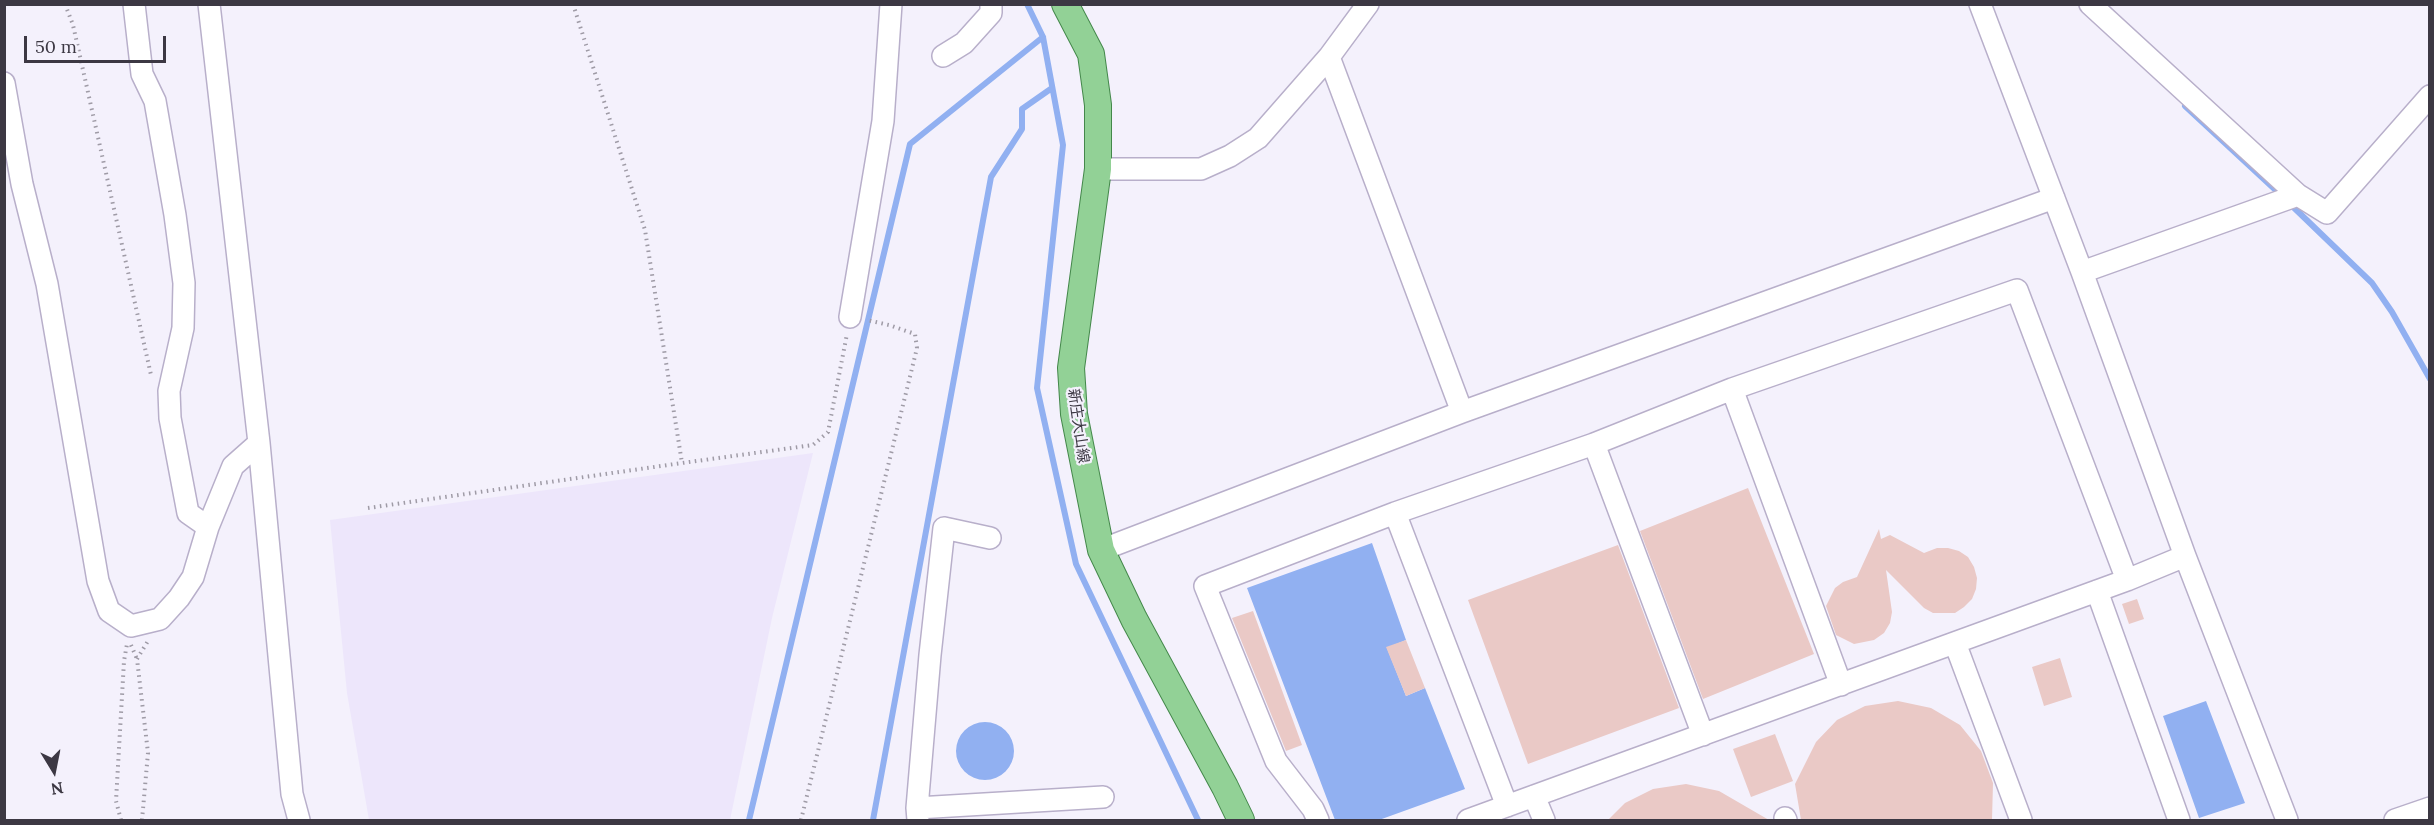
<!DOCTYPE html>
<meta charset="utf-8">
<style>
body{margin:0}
#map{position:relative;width:2434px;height:825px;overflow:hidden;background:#f4f1fc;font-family:Lora,serif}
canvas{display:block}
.frame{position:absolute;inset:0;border:6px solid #3c3843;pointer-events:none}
.north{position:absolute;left:24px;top:741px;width:60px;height:60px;-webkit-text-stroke:4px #f4f1fc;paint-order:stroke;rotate:170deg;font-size:16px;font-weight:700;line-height:24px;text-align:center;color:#3c3843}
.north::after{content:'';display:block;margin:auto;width:21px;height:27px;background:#3c3843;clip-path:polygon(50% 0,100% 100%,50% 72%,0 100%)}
.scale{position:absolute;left:24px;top:36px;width:142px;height:27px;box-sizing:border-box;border:3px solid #3c3843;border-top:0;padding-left:8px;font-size:18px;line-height:21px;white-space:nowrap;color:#3c3843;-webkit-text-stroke:4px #f4f1fc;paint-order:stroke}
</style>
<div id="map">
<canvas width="2434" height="825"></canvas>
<div class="frame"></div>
<div class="north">N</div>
<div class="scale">50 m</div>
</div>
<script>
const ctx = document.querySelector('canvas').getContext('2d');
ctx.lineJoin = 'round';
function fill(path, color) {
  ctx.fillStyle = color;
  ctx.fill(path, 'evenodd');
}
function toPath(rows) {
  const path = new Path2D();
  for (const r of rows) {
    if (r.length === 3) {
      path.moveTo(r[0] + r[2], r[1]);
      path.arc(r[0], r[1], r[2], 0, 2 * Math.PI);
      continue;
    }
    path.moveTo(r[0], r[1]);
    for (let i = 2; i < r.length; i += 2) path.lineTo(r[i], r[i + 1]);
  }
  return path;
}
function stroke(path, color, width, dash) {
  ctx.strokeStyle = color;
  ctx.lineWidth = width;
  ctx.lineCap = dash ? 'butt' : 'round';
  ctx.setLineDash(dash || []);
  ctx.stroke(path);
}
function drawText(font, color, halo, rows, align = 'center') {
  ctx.font = font + ' Lora,"Noto Sans JP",serif';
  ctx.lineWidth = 4.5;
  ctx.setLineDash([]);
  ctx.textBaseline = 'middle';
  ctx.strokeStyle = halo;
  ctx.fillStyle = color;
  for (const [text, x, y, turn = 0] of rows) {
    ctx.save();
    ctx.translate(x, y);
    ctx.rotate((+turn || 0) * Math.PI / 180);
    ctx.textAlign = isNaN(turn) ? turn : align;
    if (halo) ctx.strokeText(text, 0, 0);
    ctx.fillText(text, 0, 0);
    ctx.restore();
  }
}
const built = toPath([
 [813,453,772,618,730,820,369,820,347,693,330,520]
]);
const water = toPath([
 [1372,543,1406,640,1387,648,1406,696,1425,688,1465,789,1379,820,1335,820,1247,588],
 [2206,701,2245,803,2199,818,2163,716],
 [985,751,29]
]);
const stream = toPath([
 [1027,4,1043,37,1063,145,1037,388,1076,564,1198,820],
 [2185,106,2281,195],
 [2288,202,2372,283,2392,312,2430,379],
 [749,820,910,144,1043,37],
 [873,820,991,177,1022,129,1022,109,1052,88]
]);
const building = toPath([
 [1748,488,1814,654,1703,699,1640,531],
 [1879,529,1881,539,1890,535,1924,553,1937,548,1948,548,1959,551,1968,557,1974,567,1977,578,1976,589,1972,599,1964,607,1955,613,1933,613,1924,608,1886,570,1892,612,1890,623,1884,633,1874,640,1854,644,1836,635,1826,606,1835,588,1843,582,1857,577],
 [1618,545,1679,708,1528,764,1468,600],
 [2137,599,2144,619,2129,624,2122,604],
 [1253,611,1302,745,1286,751,1232,618],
 [1406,640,1425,688,1406,696,1386,647],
 [2060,658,2072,697,2044,706,2032,667],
 [1898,701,1931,708,1960,725,1981,751,1993,783,1992,820,1801,820,1795,784,1816,742,1837,720,1865,706],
 [1775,734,1793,781,1751,797,1733,749],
 [1686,784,1719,791,1769,820,1608,820,1625,803,1653,789]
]);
const path = toPath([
 [65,4,73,25,151,375],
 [573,4,645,230,682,463,813,445,828,432,847,334],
 [368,508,682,463],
 [131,645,137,659],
 [121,820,116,801,124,661,127,644],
 [142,820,148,753,137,659,148,641],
 [801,820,917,348,915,334,889,325,867,320]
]);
const minor = toPath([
 [134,4,142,74,155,101,175,215,184,283,183,328,169,391,170,418,188,513,208,527],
 [209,4,259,443,292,794,299,820],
 [1980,4,2082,272,2185,556,2287,820],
 [2090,4,2298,195],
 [943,56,964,43,991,13,991,4],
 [1329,57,1462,412],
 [4,83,22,184,47,284,98,581,109,611,131,626,160,619,179,598,193,577,208,527,233,466,259,443],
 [1098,169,1201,169,1230,156,1258,138,1329,57,1368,4],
 [2082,272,2298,195,2327,213,2430,96],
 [850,317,883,121,891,4],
 [1732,389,2017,290,2127,580],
 [1594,444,1732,389,1841,685],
 [1395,513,1594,444,1703,735],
 [1101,550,1462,412,2054,198],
 [2097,591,2179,820],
 [1955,643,2021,820],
 [1534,796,1544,820],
 [917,808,930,655,944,528,990,538],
 [1785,818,1786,820],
 [918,820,917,808,1103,797],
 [1318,820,1313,809,1276,761,1205,586,1395,513,1507,806],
 [1468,820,2127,580,2185,556],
 [2395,820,2430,808]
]);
const major = toPath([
 [1065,4,1091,54,1098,105,1098,169,1071,368,1074,414,1101,550,1134,619,1225,787,1241,820]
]);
const streetNames = [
 ["新庄大山線",1078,426,82]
];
fill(built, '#ede6fb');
fill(water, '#91b0f1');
stroke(stream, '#91b0f1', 6);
fill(building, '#eac9c6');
stroke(minor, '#b8afca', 24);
stroke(major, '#44884b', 28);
stroke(path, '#9f9ba6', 4, [1.5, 4.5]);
stroke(minor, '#fff', 21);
stroke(major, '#92d196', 26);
drawText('15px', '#3c3843', '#f4f1fc', streetNames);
</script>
